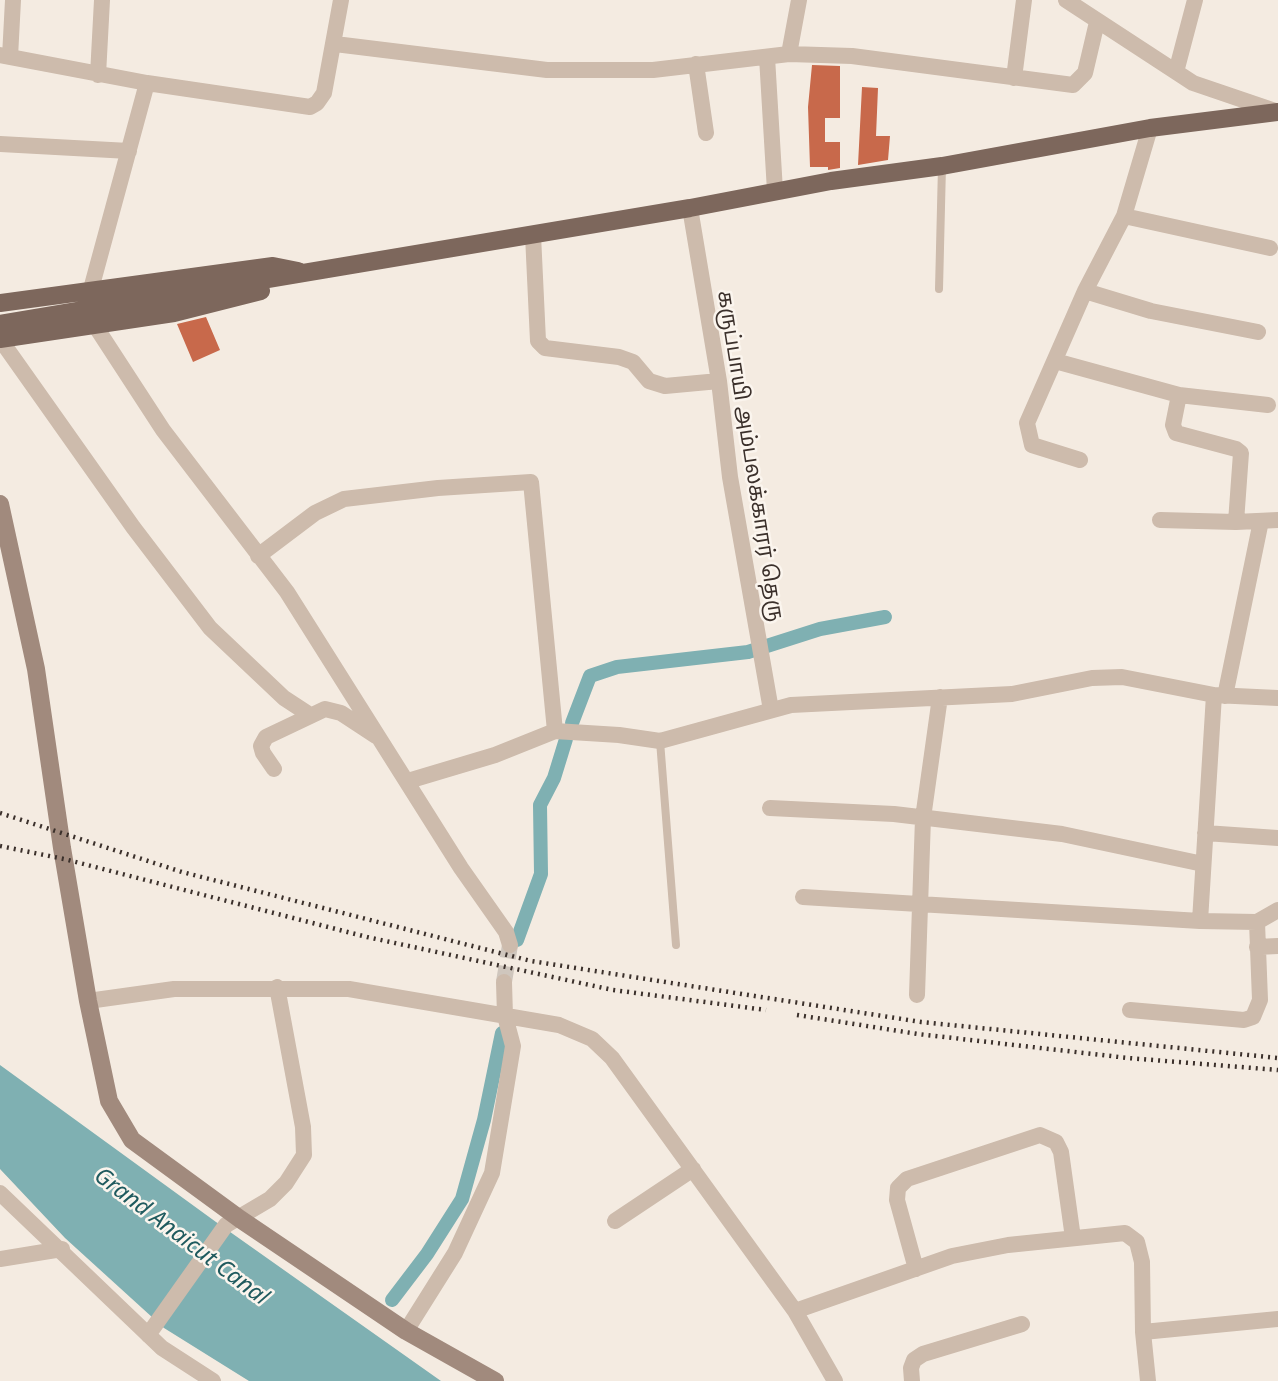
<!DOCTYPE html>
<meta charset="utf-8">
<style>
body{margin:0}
canvas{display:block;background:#f4ebe1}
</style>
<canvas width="1278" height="1381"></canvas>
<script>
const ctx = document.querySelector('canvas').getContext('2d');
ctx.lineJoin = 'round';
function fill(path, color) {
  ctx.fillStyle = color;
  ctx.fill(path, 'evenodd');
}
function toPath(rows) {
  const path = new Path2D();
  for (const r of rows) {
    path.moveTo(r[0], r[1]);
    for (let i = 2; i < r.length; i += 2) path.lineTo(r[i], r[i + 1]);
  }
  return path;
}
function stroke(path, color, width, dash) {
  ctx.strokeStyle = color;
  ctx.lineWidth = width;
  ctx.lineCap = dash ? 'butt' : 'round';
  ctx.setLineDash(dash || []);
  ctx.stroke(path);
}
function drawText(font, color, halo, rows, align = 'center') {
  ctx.font = font + ' "Noto Sans","Noto Sans Tamil",sans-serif';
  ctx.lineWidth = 5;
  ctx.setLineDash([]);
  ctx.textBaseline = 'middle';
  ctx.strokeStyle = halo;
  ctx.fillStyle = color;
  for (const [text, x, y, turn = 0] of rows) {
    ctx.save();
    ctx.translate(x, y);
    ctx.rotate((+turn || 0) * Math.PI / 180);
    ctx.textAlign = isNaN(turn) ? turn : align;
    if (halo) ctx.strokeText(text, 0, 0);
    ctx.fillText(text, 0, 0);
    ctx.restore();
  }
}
const water = toPath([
 [0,1065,216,1222,441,1381,249,1381,164,1328,65,1238,0,1169]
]);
const canal = toPath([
 [572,723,590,676,617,667,748,652,820,629,885,617],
 [517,940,541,874,540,805,554,778,566,739],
 [392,1300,427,1254,462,1199,484,1120,502,1033]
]);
const building = toPath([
 [812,65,840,66,840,118,825,118,825,142,840,142,840,168,828,170,828,167,810,167,808,107],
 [862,87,878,88,876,136,890,136,888,160,858,165],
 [206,317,220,350,193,362,177,324]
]);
const minorTunnel = toPath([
 [504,982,510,945]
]);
const service = toPath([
 [939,289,942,166],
 [660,741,676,945]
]);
const minor = toPath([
 [1066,0,1193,83,1278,112],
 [335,44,547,70,653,70,789,54,852,56,1073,85,1085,73,1097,22],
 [789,54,799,0],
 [0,55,147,83,310,107,317,103,324,93,341,0],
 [10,57,13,0],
 [767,57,775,191],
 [696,64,706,133],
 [1176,72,1195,0],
 [98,75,102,0],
 [1014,78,1024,0],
 [0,144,129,151],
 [690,208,719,381,730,477,771,710],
 [1124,216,1270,248],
 [533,235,538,341,545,348,619,357,633,362,649,381,665,386,719,381],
 [91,289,147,83],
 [1085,291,1151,311,1258,332],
 [94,324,163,430,287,592,461,868,506,932,510,945],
 [0,339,133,527,210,628,284,698,310,715],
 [1055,361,1179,395,1268,405],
 [1179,395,1173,425,1176,433,1236,449,1241,453,1236,522,1278,520],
 [1080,460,1032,445,1027,423,1085,291,1124,216,1150,128],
 [1160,520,1236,522],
 [258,556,315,513,344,499,438,488,531,482,555,731],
 [1225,696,1261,521],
 [274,769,263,753,261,746,266,737,325,709,341,713,376,736],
 [408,781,495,755,555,731,619,735,660,741,791,705,1012,694,1092,678,1122,677,1214,695,1278,698],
 [770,808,894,814,1062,834,1203,864],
 [1205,833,1278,838],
 [803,897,1200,921,1257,922,1278,910],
 [1200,921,1214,695],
 [1257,947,1278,946],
 [917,995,923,818,940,697],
 [88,1001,174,989,349,989,559,1025,592,1039,612,1058,795,1311,835,1381],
 [1130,1010,1244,1020,1253,1017,1260,1000,1257,922],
 [0,1193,162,1348,213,1381],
 [615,1221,693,1169],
 [0,1259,62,1249],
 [916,1269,897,1200,898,1188,907,1179,1040,1135,1056,1142,1061,1152,1073,1238],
 [795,1311,952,1256,1008,1245,1125,1233,1137,1242,1142,1262,1143,1332,1148,1381],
 [406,1331,455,1253,492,1173,513,1046,505,1016,504,982],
 [1143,1332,1278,1319],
 [148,1335,226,1225,270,1199,286,1183,304,1155,303,1127,277,987],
 [912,1381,911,1368,914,1360,923,1354,1022,1324]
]);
const secondary = toPath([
 [0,504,36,669,62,848,88,1001,109,1101,132,1140,240,1219,406,1331,495,1381]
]);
const primary = toPath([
 [0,303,273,266,298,271],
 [0,324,690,208,831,181,942,166,1150,128,1278,112],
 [0,339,174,313,261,291]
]);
const rail = toPath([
 [0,813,182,872,531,961,921,1022,1278,1058],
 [0,846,64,859,367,937,613,990,766,1010],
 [797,1015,918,1034,1128,1058,1278,1070]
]);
const streetNames = [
 ["கருப்பாயி அம்பலக்காரர் தெரு",750,456,81]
];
const waterNames = [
 ["Grand Anaicut Canal",181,1237,37]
];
fill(water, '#7fb0b2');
stroke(canal, '#7fb0b2', 14);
fill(building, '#c8694b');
stroke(minorTunnel, '#cfc6bd', 16, [16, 8]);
stroke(service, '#cdbbac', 8);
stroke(minor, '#cdbbac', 16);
stroke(secondary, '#a18a7d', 18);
stroke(primary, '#7d675c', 18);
stroke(rail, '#3b302b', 4.5, [2, 5]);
drawText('21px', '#3b302b', '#fbf5ee', streetNames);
drawText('italic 23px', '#1f5a5e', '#fbf5ee', waterNames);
</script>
